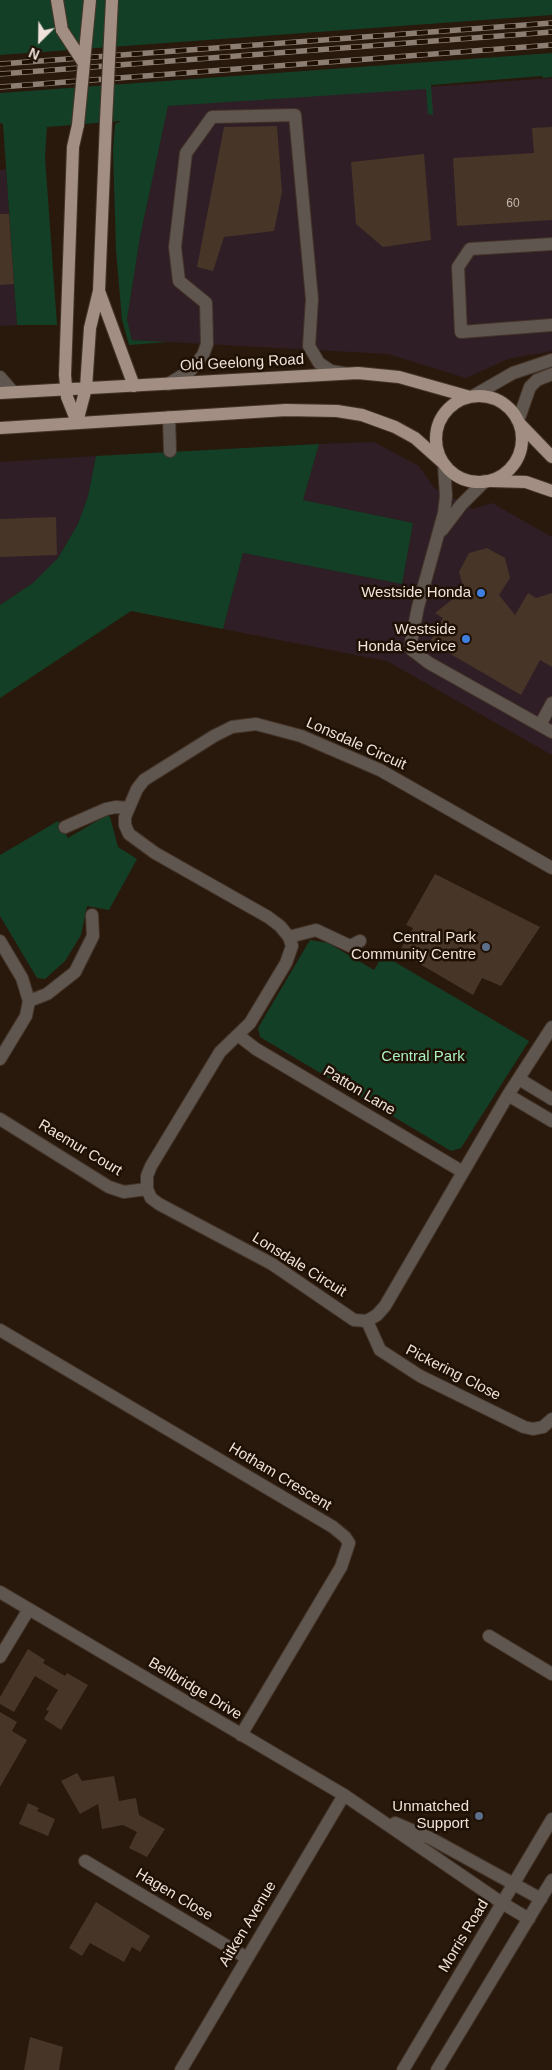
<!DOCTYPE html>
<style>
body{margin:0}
#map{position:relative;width:552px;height:2070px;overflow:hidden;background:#29190c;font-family:Arial,sans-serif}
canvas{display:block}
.north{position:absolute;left:15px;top:15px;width:50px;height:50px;-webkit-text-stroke:4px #1f1004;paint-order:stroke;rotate:203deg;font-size:14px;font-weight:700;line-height:20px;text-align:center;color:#eee2da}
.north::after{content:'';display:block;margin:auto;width:18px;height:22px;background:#eee2da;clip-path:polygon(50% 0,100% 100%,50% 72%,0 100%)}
</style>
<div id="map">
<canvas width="552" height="2070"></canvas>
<div class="north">N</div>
</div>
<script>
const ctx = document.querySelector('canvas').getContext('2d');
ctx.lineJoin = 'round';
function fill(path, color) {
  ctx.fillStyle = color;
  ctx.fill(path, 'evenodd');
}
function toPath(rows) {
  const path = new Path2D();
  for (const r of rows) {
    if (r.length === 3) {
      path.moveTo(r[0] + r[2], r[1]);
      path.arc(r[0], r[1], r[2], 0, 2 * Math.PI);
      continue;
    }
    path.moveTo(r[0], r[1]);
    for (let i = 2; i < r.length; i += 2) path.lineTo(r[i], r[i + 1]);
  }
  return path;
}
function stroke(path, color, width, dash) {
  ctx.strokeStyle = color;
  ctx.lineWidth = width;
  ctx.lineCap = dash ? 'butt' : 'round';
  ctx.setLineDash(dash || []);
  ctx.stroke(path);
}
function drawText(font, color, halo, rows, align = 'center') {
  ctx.font = font + ' Arial,sans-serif';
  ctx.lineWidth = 5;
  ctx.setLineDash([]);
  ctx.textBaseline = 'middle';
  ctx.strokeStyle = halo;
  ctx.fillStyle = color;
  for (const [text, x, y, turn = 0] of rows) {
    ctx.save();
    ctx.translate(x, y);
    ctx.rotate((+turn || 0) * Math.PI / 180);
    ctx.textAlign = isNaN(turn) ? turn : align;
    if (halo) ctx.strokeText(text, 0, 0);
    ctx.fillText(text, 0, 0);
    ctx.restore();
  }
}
const commercial = toPath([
 [552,78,552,351,508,359,466,378,388,354,132,340,127,319,140,237,168,106],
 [6,169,17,325,0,326,0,170],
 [374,442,419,466,434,488,473,509,492,503,552,537,552,755,387,661,223,629,243,553,402,584,413,523,303,500,319,444],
 [96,456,88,496,78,524,58,558,33,583,0,605,0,462]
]);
const green = toPath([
 [0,0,552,0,552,15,0,55],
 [552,53,552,77,543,78,542,76,431,85,433,115,428,114,426,89,168,106,140,237,127,319,132,340,168,342,129,345,122,320,116,250,113,150,115,124,121,121,47,127,45,157,57,325,17,325,3,124,0,123,0,93],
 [319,444,303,500,413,523,402,584,243,553,223,629,131,611,0,698,0,605,33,583,58,558,78,524,88,496,96,456],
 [107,815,110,817,118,847,137,859,109,910,87,906,81,935,65,961,45,979,37,978,0,916,0,855,58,821,68,838],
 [310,940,328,943,374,970,383,955,529,1041,461,1148,451,1151,260,1037,258,1028]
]);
const building = toPath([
 [277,126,282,192,274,231,224,237,213,271,197,267,224,127],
 [552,127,552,220,457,226,453,158,534,153,532,128],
 [424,154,431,240,383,247,356,224,351,162],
 [0,214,9,214,14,284,0,285],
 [56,517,57,555,0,557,0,519],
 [487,548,505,558,510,578,499,595,515,615,528,593,536,598,552,593,552,667,540,660,521,695,430,642,443,618,435,613,464,590,459,572,469,553],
 [435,874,540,927,501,986,482,978,473,995,399,952,413,928,406,925],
 [28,1649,45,1660,43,1663,65,1676,67,1673,88,1685,61,1730,44,1719,49,1711,46,1710,58,1690,35,1676,14,1712,0,1704,0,1697],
 [0,1712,17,1722,12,1731,27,1740,0,1787],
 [77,1773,82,1781,114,1776,119,1801,136,1798,139,1815,165,1829,147,1857,129,1848,137,1832,123,1825,102,1829,98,1804,80,1814,61,1781],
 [28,1803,39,1808,37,1811,55,1819,48,1836,19,1824],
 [96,1902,150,1936,140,1952,132,1947,124,1962,90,1943,82,1956,69,1948],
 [30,2037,63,2047,59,2070,24,2070]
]);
const minor = toPath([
 [552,244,470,249,458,267,461,332,552,325],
 [0,377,13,392],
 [168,384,190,371,203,355,207,344,206,303,179,281,175,247,186,153,212,117,295,115,312,299,309,346,319,363,331,371,343,373],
 [473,396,513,373,552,360],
 [169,417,170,451],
 [518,421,530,387,537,380,552,374],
 [444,465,446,496,444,513,418,607,411,642,412,650,429,663,552,732],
 [442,530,461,505,485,481],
 [540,725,552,703],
 [65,827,106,809,116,807,128,808],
 [552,868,380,770,301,736,256,724,232,727,214,736,144,780,137,789,125,817,125,825,129,834,155,853,268,917,280,926,289,937,292,946,286,963,250,1023,220,1052,151,1166,147,1176,147,1189,151,1198,159,1204,272,1264,354,1320,367,1321,377,1315,385,1306,508,1095,552,1027],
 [289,937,316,930,350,946,360,941],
 [0,941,22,978,29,1001,26,1016,0,1059],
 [29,1001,47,994,75,972,93,936,92,915],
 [239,1036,256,1049,463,1172],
 [519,1079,552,1099],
 [508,1095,552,1121],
 [0,1119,109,1187,124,1192,147,1189],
 [367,1321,380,1350,420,1376,524,1427,533,1429,543,1427,552,1419],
 [0,1330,333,1527,345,1537,349,1543,341,1567,241,1735],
 [0,1592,344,1795,502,1903,529,1919],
 [489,1636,552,1674],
 [0,1657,29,1609],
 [395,1823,430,1838,541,1899],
 [85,1861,247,1958],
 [181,2070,344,1795],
 [403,2070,552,1819],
 [437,2070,552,1880]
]);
const major = toPath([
 [57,0,62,30],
 [99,291,134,386],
 [0,393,358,373,399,377,470,397],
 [479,439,43],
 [77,422,86,388,90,328,99,291,106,121],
 [77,422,67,397,65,375,73,147,78,125],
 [519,423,552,457],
 [0,428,286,410,337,411,362,415,395,427,415,438,442,462],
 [491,481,526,482,552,491]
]);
const rail = toPath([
 [0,64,552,23],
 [0,74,552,32],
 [0,87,552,45]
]);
const majorBridge = toPath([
 [62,30,83,62],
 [106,121,112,0],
 [78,125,90,0]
]);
const markers = [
 [481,593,5,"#3f7fe0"],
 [466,639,5,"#3f7fe0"],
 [486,947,5,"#5c6f8a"],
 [479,1816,5,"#5c6f8a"]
];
const numberNames = [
 ["60",513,204]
];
const streetNames = [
 ["Old Geelong Road",242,363,-3],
 ["Lonsdale Circuit",356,744,24],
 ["Patton Lane",359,1091,31],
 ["Raemur Court",80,1148,31],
 ["Lonsdale Circuit",299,1265,32],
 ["Pickering Close",453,1373,27],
 ["Hotham Crescent",280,1477,31],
 ["Bellbridge Drive",195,1689,31],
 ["Hagen Close",174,1895,31],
 ["Aitken Avenue",248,1924,-59],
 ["Morris Road",464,1936,-59]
];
const poiNames = [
 ["Westside Honda",471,593],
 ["Westside",456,630],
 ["Honda Service",456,647],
 ["Central Park",476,938],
 ["Community Centre",476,955],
 ["Unmatched",469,1807],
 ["Support",469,1824]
];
const parkNames = [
 ["Central Park",423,1057]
];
fill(commercial, '#301e26');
fill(green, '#143f27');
fill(building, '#473528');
stroke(minor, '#453529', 14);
stroke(major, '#453529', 14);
stroke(minor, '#5f5650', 12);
stroke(major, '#a28e83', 12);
stroke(rail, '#8c7e73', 5.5);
stroke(rail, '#1f1004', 4, [11]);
stroke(majorBridge, '#453529', 14, []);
stroke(majorBridge, '#a28e83', 12);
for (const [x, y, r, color] of markers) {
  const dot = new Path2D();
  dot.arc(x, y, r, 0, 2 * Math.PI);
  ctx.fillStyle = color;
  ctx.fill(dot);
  stroke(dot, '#1f1004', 2);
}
drawText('12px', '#c4b7ae', null, numberNames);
drawText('15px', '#eee2da', '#1f1004', streetNames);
drawText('15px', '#eee2da', '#1f1004', poiNames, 'right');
drawText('15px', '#a9f1c2', '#1f1004', parkNames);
</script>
